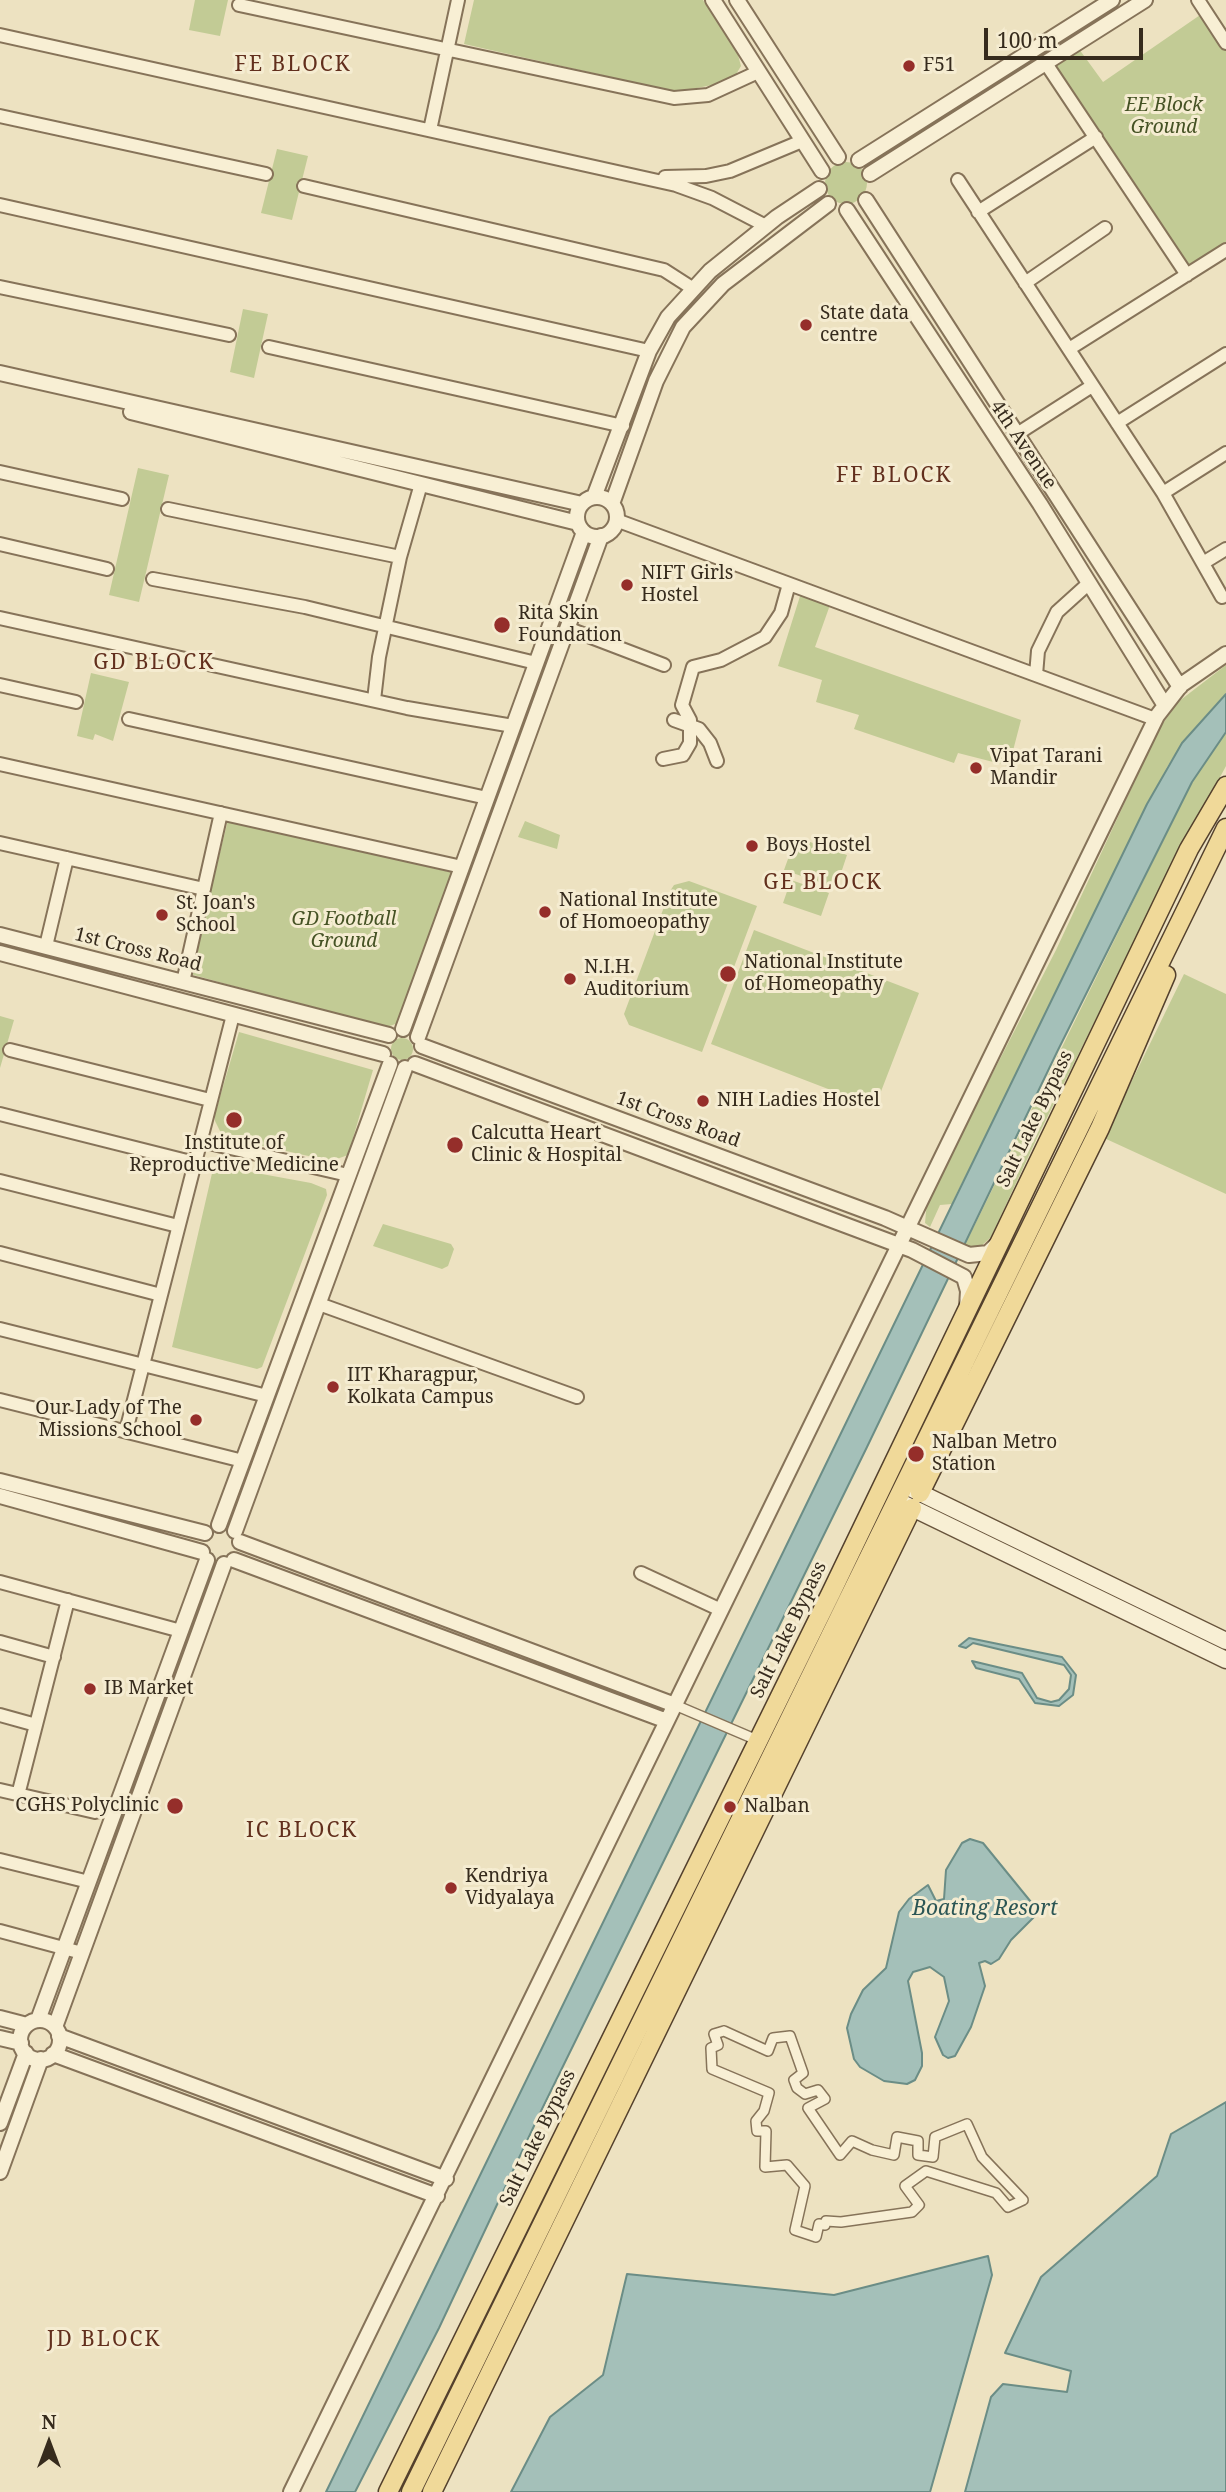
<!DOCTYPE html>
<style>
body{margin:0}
#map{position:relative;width:1226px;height:2492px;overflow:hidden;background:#ede2c1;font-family:"Noto Serif",serif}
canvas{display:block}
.north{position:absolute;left:14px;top:2408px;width:70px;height:70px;-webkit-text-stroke:5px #f5ecd1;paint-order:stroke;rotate:0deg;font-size:19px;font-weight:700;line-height:28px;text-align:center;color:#362b1d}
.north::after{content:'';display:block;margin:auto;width:24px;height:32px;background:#362b1d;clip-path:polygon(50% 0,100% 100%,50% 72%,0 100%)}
.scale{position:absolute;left:984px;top:28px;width:159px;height:32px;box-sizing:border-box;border:4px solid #362b1d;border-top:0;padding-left:9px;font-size:21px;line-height:24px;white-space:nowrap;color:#362b1d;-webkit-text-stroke:5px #f5ecd1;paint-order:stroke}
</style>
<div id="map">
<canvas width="1226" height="2492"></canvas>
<div class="north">N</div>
<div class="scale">100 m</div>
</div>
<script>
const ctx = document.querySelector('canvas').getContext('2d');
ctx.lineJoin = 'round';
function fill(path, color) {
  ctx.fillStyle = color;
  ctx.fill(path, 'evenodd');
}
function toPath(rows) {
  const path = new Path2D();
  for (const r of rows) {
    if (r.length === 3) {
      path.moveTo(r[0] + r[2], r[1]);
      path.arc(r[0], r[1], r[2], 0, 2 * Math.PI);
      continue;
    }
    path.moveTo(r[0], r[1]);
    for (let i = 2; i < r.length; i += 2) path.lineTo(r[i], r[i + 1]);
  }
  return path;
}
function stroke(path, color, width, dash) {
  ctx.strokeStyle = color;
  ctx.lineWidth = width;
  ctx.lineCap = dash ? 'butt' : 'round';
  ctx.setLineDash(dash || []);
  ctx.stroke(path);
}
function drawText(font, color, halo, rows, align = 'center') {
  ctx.font = font + ' "Noto Serif",serif';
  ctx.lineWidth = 6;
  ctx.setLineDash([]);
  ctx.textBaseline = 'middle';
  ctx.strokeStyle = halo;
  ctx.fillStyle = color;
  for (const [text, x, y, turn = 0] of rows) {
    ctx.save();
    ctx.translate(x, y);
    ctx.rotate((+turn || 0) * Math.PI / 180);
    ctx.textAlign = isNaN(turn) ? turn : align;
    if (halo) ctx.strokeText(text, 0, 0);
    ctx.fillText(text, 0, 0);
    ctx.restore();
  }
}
const green = toPath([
 [195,0,228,0,220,36,189,30],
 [474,0,703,0,738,55,741,66,735,76,712,85,677,92,464,44],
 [1203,13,1226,49,1226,244,1187,269,1053,66,1079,49,1103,82],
 [277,149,308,156,292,220,261,213],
 [846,183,21],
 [243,309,268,314,254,378,230,372],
 [138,468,169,475,139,602,109,595],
 [801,593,830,605,815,647,1021,720,1009,766,958,753,954,763,854,729,859,715,816,702,822,680,778,666],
 [1226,665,1226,693,1184,740,1167,767,956,1195,952,1204,940,1205,930,1227,925,1223,927,1201,1056,950,1159,729,1178,702],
 [91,673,129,682,113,741,95,734,93,740,77,736],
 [1226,732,1226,766,1159,891,1037,1138,991,1237,980,1247,968,1249,965,1245,1188,790,1205,759],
 [228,820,454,873,401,1022,384,1028,190,974],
 [525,821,560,835,557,849,518,837],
 [796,837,847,855,836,888,784,870],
 [791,880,829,893,821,916,783,903],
 [689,881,757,906,702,1052,629,1025,624,1014,670,891,674,885],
 [754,930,919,993,875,1107,711,1044],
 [1184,974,1226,994,1226,1194,1104,1138],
 [0,1016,14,1020,0,1068],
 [239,1032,373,1070,348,1155,331,1161,223,1137,215,1121,215,1114],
 [402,1049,11],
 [218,1166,311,1183,326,1189,327,1195,262,1367,257,1369,172,1347,213,1169],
 [383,1224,451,1244,454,1249,448,1266,442,1269,373,1246]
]);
const water = toPath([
 [1226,694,1226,732,1192,782,1058,1050,867,1447,542,2109,439,2328,355,2492,326,2492,1147,804,1182,743,1226,694],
 [969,1638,1062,1657,1076,1675,1073,1695,1059,1706,1035,1703,1019,1679,976,1668,972,1661,1022,1673,1037,1698,1051,1702,1059,1700,1069,1689,1071,1675,1064,1665,973,1643,966,1648,959,1646,969,1638],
 [970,1839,983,1843,1031,1902,1036,1915,1011,1940,999,1959,991,1964,985,1961,979,1963,985,1986,971,2027,955,2056,948,2058,943,2055,935,2037,949,2001,944,1977,930,1967,913,1972,908,1981,922,2053,922,2066,915,2080,907,2084,884,2081,860,2067,854,2059,847,2028,851,2014,863,1990,886,1968,899,1912,909,1899,928,1885,936,1901,944,1899,946,1870,962,1843,970,1839],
 [1226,2102,1226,2492,965,2492,991,2397,1003,2384,1067,2392,1071,2371,1005,2353,1041,2277,1157,2176,1171,2134,1226,2102],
 [988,2256,992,2275,930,2492,511,2492,550,2417,603,2375,627,2274,834,2295,988,2256]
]);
const pedestrian = toPath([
 [675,1705,757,1740],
 [724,2031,768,2051,773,2038,790,2036,803,2073,794,2080,797,2088,805,2094,818,2090,825,2099,808,2108,840,2155,852,2141,872,2150,894,2155,897,2137,918,2141,918,2155,933,2157,935,2137,967,2124,982,2157,1023,2200,1008,2207,996,2193,926,2171,905,2186,919,2205,912,2212,841,2222,826,2221,825,2225,819,2224,816,2237,795,2230,805,2186,787,2165,765,2167,766,2131,757,2131,756,2121,764,2111,769,2093,712,2069,711,2048,718,2045,714,2034,724,2031]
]);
const minor = toPath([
 [1198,0,1226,43],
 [239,5,674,98,708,95,758,72],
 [0,35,676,185,712,198,766,226],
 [1047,65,1187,275],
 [0,116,266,174],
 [430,130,458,0],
 [665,177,706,176,730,171,802,141],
 [958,180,1163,493,1222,597],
 [304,186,664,270,692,288],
 [0,205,649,351],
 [978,212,1096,137],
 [1025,283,1105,228],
 [0,287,229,335],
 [269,347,623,426],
 [1069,349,1226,250],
 [1117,423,1226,354],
 [1017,434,1092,386],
 [0,472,122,499],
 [1163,493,1226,453],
 [168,509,400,557],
 [616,520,1155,719],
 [0,544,107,569],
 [1203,563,1226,549],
 [153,579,305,607,536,663],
 [0,618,407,708,513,726],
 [567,628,664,665],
 [1036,675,1038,651,1057,612,1088,584],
 [0,685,76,702],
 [374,700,379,657,400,557,421,484],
 [129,719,487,798],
 [674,720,699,729,710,743,717,761],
 [663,759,683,755,690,743,690,720,682,705,693,667,721,660,765,637,781,613,789,584],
 [0,764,462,867],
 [0,843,204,889],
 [46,946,67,858],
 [183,982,221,813],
 [10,1050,210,1100],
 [0,1114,195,1163],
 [200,1141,348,1175],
 [0,1181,178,1226],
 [0,1253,161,1295],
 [319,1304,577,1397],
 [0,1329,267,1396],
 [0,1400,243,1461],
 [126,1431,233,1015],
 [641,1573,721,1610],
 [0,1582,181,1631],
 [0,1642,54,1657],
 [0,1715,36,1725],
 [0,1790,95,1812,137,1803],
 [18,1795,68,1600],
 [0,1860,89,1882],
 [0,1931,82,1953]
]);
const tertiary = toPath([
 [713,0,822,171],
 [737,0,838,157],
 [859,160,1112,0],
 [870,174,1145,0],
 [866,200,1180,687],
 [847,210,1040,504,1164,704],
 [0,373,582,504],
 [131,412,578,523],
 [594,497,649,351,668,317,710,271,777,217,819,189],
 [597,517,20],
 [612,504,656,381,683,327,723,284,828,204],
 [0,935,389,1035],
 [0,953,383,1054],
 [403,1029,584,532],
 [418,1037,601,536],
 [422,1046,885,1218,969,1255,988,1253,999,1242],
 [415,1064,912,1250,964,1277,968,1291,967,1307],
 [0,1481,205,1533],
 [0,1496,202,1552],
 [219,1525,390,1064],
 [235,1531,405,1068],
 [240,1542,675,1705],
 [234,1560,667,1721],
 [0,2018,27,2025],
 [38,2020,207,1560],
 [40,2040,20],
 [55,2027,224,1564],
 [59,2036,446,2179],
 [0,2038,21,2043],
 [53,2054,437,2196],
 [0,2123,26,2053],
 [0,2172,41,2059],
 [291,2492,1157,716,1181,685,1226,654]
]);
const secondary = toPath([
 [910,1488,1226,1641],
 [902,1503,1226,1660]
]);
const primary = toPath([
 [920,1493,1100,1128,1166,975],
 [388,2492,831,1593,1189,849,1226,786],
 [411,2492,1226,828],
 [432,2492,912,1508]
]);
const markers = [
 [909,66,7,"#952e2a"],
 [806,325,7,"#952e2a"],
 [627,585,7,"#952e2a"],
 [502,625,9,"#952e2a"],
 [976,768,7,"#952e2a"],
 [752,846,7,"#952e2a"],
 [545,912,7,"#952e2a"],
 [162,915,7,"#952e2a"],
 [728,974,9,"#952e2a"],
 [570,979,7,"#952e2a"],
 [703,1101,7,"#952e2a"],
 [234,1120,9,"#952e2a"],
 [455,1145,9,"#952e2a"],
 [333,1387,7,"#952e2a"],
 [196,1420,7,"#952e2a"],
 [916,1454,9,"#952e2a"],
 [90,1689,7,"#952e2a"],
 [175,1806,9,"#952e2a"],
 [730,1807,7,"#952e2a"],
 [451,1888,7,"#952e2a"]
];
const poiNames = [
 ["F51",923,66],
 ["State data",820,314],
 ["centre",820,336],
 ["NIFT Girls",641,574],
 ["Hostel",641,596],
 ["Rita Skin",518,614],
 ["Foundation",518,636],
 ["Vipat Tarani",990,757],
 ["Mandir",990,779],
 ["Boys Hostel",766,846],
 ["National Institute",559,901],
 ["of Homoeopathy",559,923],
 ["St. Joan's",176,904],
 ["School",176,926],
 ["National Institute",744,963],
 ["of Homeopathy",744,985],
 ["N.I.H.",584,968],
 ["Auditorium",584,990],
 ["NIH Ladies Hostel",717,1101],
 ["Calcutta Heart",471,1134],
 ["Clinic & Hospital",471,1156],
 ["Institute of",234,1144,"center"],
 ["Reproductive Medicine",234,1166,"center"],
 ["IIT Kharagpur,",347,1376],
 ["Kolkata Campus",347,1398],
 ["Our Lady of The",182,1409,"right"],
 ["Missions School",182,1431,"right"],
 ["Nalban Metro",932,1443],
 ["Station",932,1465],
 ["IB Market",104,1689],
 ["CGHS Polyclinic",159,1806,"right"],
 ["Nalban",744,1807],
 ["Kendriya",465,1877],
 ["Vidyalaya",465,1899]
];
const parkNames = [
 ["EE Block",1164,106],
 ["Ground",1164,128],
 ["GD Football",344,920],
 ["Ground",344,942]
];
const streetNames = [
 ["4th Avenue",1023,445,56],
 ["1st Cross Road",138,950,14],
 ["Salt Lake Bypass",1035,1119,-64],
 ["1st Cross Road",678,1120,20],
 ["Salt Lake Bypass",789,1630,-64],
 ["Salt Lake Bypass",538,2138,-64]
];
const neighbourhoodNames = [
 ["FE BLOCK",293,65],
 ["FF BLOCK",894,476],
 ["GD BLOCK",154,663],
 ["GE BLOCK",823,883],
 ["IC BLOCK",302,1831],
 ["JD BLOCK",104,2340]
];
const waterNames = [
 ["Boating Resort",985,1909]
];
fill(green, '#c2cb95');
fill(water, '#a4c0b9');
stroke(water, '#6b8d86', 2);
stroke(pedestrian, '#867359', 12);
stroke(minor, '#867359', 16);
stroke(tertiary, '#867359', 18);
stroke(secondary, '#68543c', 19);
stroke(primary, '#54412d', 21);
stroke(pedestrian, '#f8efd4', 9);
stroke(minor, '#f8efd4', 12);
stroke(tertiary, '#f8efd4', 14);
stroke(secondary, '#f8efd4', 16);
stroke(primary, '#f0d999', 18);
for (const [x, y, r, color] of markers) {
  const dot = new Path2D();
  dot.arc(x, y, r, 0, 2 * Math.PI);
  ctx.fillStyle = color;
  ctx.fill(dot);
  stroke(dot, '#f5ecd1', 2.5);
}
drawText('19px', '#362b1d', '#f5ecd1', poiNames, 'left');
drawText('italic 19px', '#455224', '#f5ecd1', parkNames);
drawText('19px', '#362b1d', '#f5ecd1', streetNames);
ctx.letterSpacing = '2px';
drawText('21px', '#622f1d', '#f5ecd1', neighbourhoodNames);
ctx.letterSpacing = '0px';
drawText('italic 21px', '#2c5655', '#f5ecd1', waterNames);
</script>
